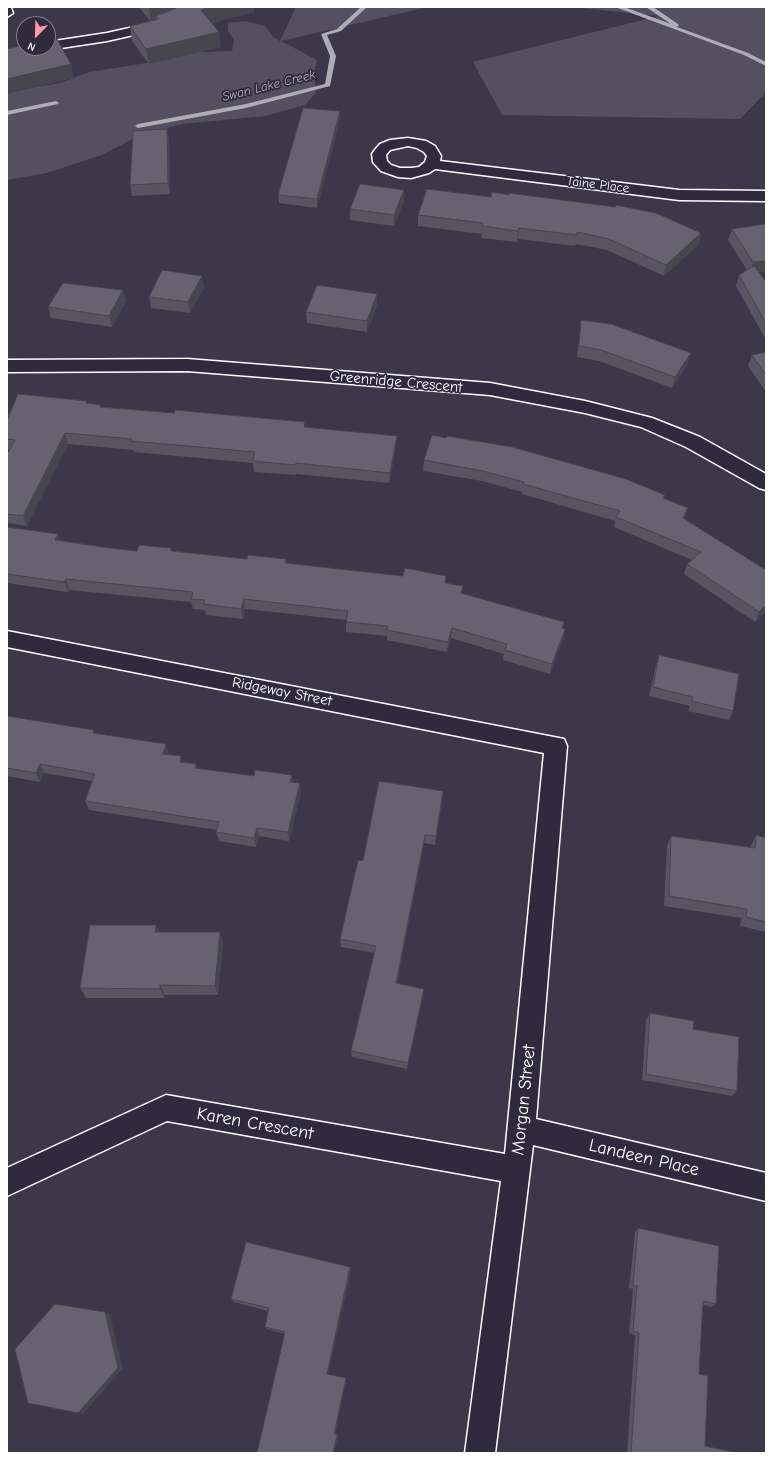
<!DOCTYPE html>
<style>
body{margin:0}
#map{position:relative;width:773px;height:1460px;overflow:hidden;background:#3c3749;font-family:"Comic Neue",sans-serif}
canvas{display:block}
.frame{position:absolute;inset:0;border:8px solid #fff;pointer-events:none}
.north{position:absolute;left:16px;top:16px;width:40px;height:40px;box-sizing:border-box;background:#2f2a3d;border:1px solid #827f8b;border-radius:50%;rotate:203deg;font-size:11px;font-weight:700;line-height:16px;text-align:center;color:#fff}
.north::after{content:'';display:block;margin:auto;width:14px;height:18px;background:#ff9aa2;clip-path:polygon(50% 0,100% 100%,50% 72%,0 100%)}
</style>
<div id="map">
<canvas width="773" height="1460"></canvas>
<div class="frame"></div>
<div class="north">N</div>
</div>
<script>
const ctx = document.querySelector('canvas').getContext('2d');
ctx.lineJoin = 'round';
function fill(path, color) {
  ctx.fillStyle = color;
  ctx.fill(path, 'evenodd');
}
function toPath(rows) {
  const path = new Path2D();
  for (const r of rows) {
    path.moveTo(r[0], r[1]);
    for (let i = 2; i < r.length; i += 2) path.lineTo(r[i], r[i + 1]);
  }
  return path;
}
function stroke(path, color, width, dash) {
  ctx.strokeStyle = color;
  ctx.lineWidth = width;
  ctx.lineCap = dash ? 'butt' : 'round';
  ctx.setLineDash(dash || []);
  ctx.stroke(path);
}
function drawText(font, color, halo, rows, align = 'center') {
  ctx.font = font + ' "Comic Neue",sans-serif';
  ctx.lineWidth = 3.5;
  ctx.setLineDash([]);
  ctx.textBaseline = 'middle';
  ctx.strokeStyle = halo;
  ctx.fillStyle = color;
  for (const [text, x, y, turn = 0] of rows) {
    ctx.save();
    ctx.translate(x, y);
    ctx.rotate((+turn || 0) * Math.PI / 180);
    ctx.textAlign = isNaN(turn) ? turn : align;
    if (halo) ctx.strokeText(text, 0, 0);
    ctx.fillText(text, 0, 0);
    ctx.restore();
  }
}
const green = toPath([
 [296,7,428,7,281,41,317,60,314,75,316,93,305,105,265,116,182,124,138,136,102,155,47,173,7,180,7,92,60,83,90,72,171,59,176,53,187,50,207,52,232,51,234,40,228,31,228,23,245,21,265,26,274,38,280,41],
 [571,7,766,8,766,92,740,119,502,115,473,62,659,16]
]);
const stream = toPath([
 [361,7,367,7,341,31,327,35,336,56,330,86,246,108,138,128,135,126,138,124,246,104,325,84,330,56,321,34,337,29,361,7],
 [615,7,624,7,671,24,646,7,653,7,678,24,679,25,677,27,748,53,766,62,766,66,744,55,615,7],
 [56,101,59,103,58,104,7,115,7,111,56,101]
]);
const service = toPath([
 [7,7,11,8,13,13,7,17,7,7],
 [156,22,160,23,162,26,160,29,107,41,48,50,43,48,48,48,48,42,107,33,156,22]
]);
const minor = toPath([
 [408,138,426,141,435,146,441,156,440,161,679,190,766,191,766,201,679,200,435,169,429,173,411,178,398,177,381,171,373,162,372,154,374,151,380,144,390,140,408,138],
 [408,146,417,148,424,152,427,156,425,162,419,167,411,168,400,168,391,165,387,161,386,155,390,150,408,146],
 [187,359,490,383,585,401,652,418,700,437,766,474,766,490,759,488,686,447,641,427,585,413,490,395,187,371,7,372,7,360,187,359],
 [7,631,564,739,567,746,536,1119,766,1173,766,1201,533,1145,495,1453,465,1453,501,1181,167,1121,7,1196,7,1168,166,1095,505,1154,544,753,7,647,7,631]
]);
const wall = toPath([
 [139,7,254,7,254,12,212,23,221,47,149,64,132,41,130,26,150,21],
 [340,111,340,119,317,208,279,203,278,195],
 [167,129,169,140,170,194,132,196,130,185],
 [404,201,394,226,350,220,350,209],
 [418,215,701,233,699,244,664,276,607,250,576,244,575,246,518,239,517,242,481,238,482,234,418,226],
 [732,229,766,271,759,272,766,282,766,340,736,286,739,275,747,270,728,240],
 [202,276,204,287,190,313,151,308,149,297],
 [123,290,126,301,112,327,51,318,48,307],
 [377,305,367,332,307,323,306,312],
 [581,320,688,364,672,388,599,361,577,357,580,331],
 [766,352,766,392,748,366,752,355],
 [87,403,102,407,305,427,396,447,389,483,296,474,296,475,254,472,253,463,134,452,133,450,68,444,27,526,7,523,7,454,10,449,7,449,7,420],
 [424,460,664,499,685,519,766,611,755,622,684,574,687,564,692,560,614,527,615,521,522,494,522,492,482,481,423,471],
 [7,527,58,534,60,540,109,548,137,551,172,551,247,559,286,559,287,563,446,583,462,594,564,622,563,629,565,629,563,639,550,674,503,660,504,654,451,638,447,652,387,640,387,636,346,632,346,620,245,609,243,619,206,615,205,610,193,609,191,602,69,590,68,592,7,583],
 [659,655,733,711,729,720,688,711,690,706,649,696,656,665],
 [7,716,95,733,166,744,168,753,168,754,183,762,196,764,197,768,254,776,292,775,293,782,300,783,301,792,289,841,259,836,256,847,219,841,216,832,217,830,89,810,85,801,92,781,44,773,40,782,7,776],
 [442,800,435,845,424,843,397,983,423,995,407,1069,352,1057,351,1051,375,953,341,947,340,939,363,861],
 [756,835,766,838,766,932,740,926,741,918,664,906,667,846,671,836,750,848,751,845],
 [159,932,220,932,223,942,218,995,165,995,164,998,86,998,80,988],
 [650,1013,693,1029,737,1091,732,1096,642,1080,646,1020],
 [638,1228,716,1304,711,1307,703,1305,699,1374,705,1446,733,1453,627,1453,635,1335,629,1333,633,1289,629,1288,635,1232],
 [350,1267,351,1270,328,1374,346,1380,335,1434,338,1435,334,1453,285,1334,267,1329,265,1327,268,1311,234,1302,231,1299]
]);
const shadedWall = toPath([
 [149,7,180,7,156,16,157,20,151,22],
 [212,7,254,7,254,12,203,25,201,10],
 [219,32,221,47,149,64,146,49],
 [71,64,74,78,7,94,7,79],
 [340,111,340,119,317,208,317,199],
 [167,129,169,140,170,194,168,183],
 [404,190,404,201,394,226,394,215],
 [519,228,518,239,517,242,518,231],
 [701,233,699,244,664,276,666,265],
 [766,261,766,271,750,273,753,262],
 [202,276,204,287,190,313,188,302],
 [123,290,126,301,112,327,109,316],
 [377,294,377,305,367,332,367,321],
 [691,353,688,364,672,388,675,377],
 [65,433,68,444,27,526,23,516],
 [397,436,396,447,389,483,390,473],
 [688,508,685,519,683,518],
 [58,534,62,544,55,540],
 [66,579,69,590,68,592,64,582],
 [244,599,245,609,243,619,241,609],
 [766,605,766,611,755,622,759,612],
 [452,628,451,638,447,652,448,642],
 [565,629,563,639,550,674,552,664],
 [166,744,168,753,165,763,163,754],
 [181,756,184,766,180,762],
 [40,764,44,773,40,782,36,773],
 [292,775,293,784,290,782],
 [300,783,301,792,289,841,288,832],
 [443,791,442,800,435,845,436,836],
 [257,828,259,836,256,847,254,838],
 [425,835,424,843,396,990,396,983],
 [156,925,161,936,155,932],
 [220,932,223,942,218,995,215,986],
 [160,985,165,995,164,998,160,989],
 [424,989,423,995,407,1069,408,1063],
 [350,1267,351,1270,328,1376,327,1374],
 [105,1312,110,1315,123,1369,83,1414,78,1413],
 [346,1378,346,1380,335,1435,334,1434],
 [337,1434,338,1435,334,1453,333,1453]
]);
const building = toPath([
 [179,7,212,7,201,10,219,32,146,49,130,26,159,19,156,16,179,7],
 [57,39,71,64,7,79,7,49,24,45,24,48,48,48,48,41,57,39],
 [303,108,340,111,317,199,278,195,303,108],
 [167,129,168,183,130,185,133,131,167,129],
 [360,184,404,190,394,215,350,209,360,184],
 [427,189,491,197,492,192,509,195,509,193,615,207,616,205,656,213,701,233,666,265,609,239,577,232,577,235,519,228,518,231,482,226,483,223,418,215,427,189],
 [765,224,766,225,766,261,753,262,732,229,765,224],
 [754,266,766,282,766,323,739,275,754,266],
 [162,270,202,276,188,302,149,297,162,270],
 [63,283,123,290,109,316,48,307,63,283],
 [317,285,377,294,367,321,306,312,317,285],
 [581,320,611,324,691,353,675,377,601,350,579,346,581,320],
 [766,352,766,375,752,355,766,352],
 [18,394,87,401,86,403,101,405,100,407,174,413,175,410,305,422,304,427,397,436,390,473,296,463,295,465,253,461,255,452,131,441,132,439,65,433,23,516,7,514,7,454,15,440,7,439,7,420,18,394],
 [432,435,446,438,447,436,512,447,626,479,665,495,663,498,688,508,683,518,766,570,766,605,759,612,687,564,701,552,616,517,620,511,523,484,524,482,483,471,424,460,432,435],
 [7,527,58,534,55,540,109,548,137,551,139,545,171,548,171,551,247,559,248,555,286,559,285,563,403,576,405,568,446,576,445,583,463,586,461,593,564,622,562,628,565,629,552,664,505,650,507,644,452,628,448,642,387,630,388,626,346,622,348,611,244,599,241,609,203,604,205,600,191,599,193,592,66,579,64,582,7,574,7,527],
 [659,655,739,674,733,711,692,701,693,697,653,687,659,655],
 [7,716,94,730,93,733,166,744,163,754,181,756,180,762,196,764,195,768,254,776,255,770,292,775,290,782,300,783,288,832,257,828,254,838,216,832,219,822,85,801,95,774,40,764,36,773,7,768,7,716],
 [379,781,443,791,436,836,425,835,396,983,424,989,408,1063,351,1051,376,946,340,939,358,860,363,861,379,781],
 [756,835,766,838,766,922,746,917,747,909,669,896,671,836,755,848,756,835],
 [90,925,156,925,155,932,220,932,215,986,160,985,160,989,80,988,90,925],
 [650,1013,694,1021,693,1029,739,1037,737,1091,646,1074,650,1013],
 [638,1228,719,1246,716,1304,703,1301,699,1374,708,1376,705,1446,733,1452,733,1453,631,1453,639,1333,633,1331,637,1286,633,1285,638,1228],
 [246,1242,350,1267,327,1374,346,1378,334,1434,337,1434,333,1453,257,1453,285,1332,265,1327,269,1308,231,1299,246,1242],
 [55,1304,105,1312,118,1368,78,1413,28,1403,15,1349,55,1304]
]);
const farWaternames = [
 ["Swan Lake Creek",269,86,-14]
];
const farStreetnames = [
 ["Taine Place",598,185,7]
];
const streetNames = [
 ["Greenridge Crescent",396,382,5],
 ["Ridgeway Street",282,692,11]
];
const nearStreetnames = [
 ["Morgan Street",524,1100,-84],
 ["Karen Crescent",255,1124,10],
 ["Landeen Place",644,1158,13]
];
fill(green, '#555060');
fill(stream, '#afadb4');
stroke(service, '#fff', 3);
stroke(minor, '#fff', 3);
fill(service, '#2f2a3d');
fill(minor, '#2f2a3d');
fill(wall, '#585460');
fill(shadedWall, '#47454e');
fill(building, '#666270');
stroke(building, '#47454e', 1);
drawText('italic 13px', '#b5b4ba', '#2f2a3d', farWaternames);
drawText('13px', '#fff', '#2f2a3d', farStreetnames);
drawText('15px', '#fff', '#2f2a3d', streetNames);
drawText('18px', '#fff', '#2f2a3d', nearStreetnames);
</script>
